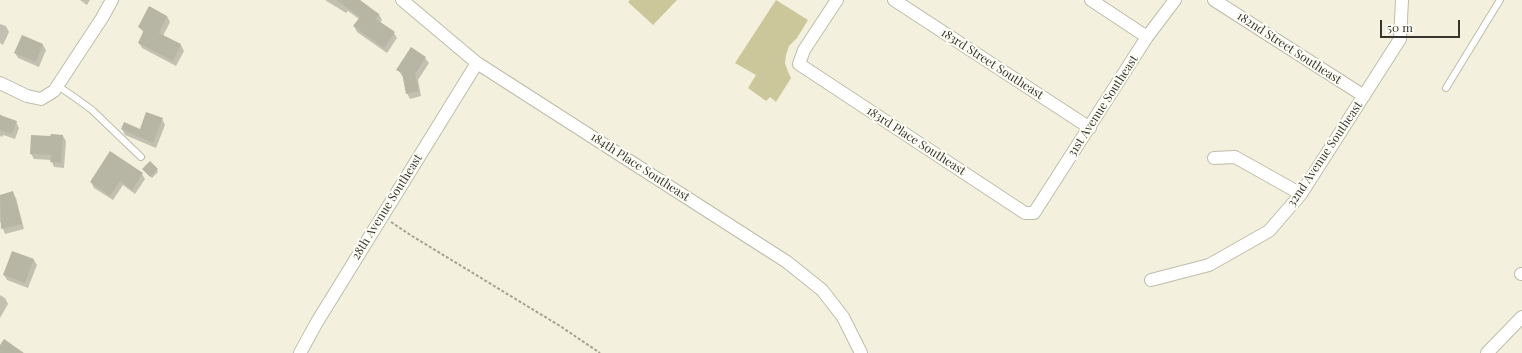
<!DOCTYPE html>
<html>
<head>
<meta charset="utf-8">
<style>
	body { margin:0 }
	#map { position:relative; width:1522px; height:353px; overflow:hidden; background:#f3f1de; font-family:"Playfair Display",serif }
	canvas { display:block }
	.scale { position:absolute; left:1380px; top:20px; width:80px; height:18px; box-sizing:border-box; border:2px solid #36352e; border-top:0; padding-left:5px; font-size:12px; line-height:14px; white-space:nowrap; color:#36352e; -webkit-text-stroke:3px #fefef6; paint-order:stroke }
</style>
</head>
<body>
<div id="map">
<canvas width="1522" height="353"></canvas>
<div class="scale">50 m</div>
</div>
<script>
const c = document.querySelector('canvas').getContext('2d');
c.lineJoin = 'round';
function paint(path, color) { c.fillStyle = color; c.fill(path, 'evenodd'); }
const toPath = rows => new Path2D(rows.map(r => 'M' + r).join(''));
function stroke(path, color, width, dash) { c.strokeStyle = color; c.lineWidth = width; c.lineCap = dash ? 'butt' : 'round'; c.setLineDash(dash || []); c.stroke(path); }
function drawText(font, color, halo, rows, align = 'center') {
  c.font = font + ' "Playfair Display",serif'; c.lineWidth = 4; c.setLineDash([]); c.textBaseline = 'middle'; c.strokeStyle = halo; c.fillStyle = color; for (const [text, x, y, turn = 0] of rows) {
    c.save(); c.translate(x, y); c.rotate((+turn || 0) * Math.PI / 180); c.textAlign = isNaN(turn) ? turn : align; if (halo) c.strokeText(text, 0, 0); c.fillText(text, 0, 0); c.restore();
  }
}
paint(toPath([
	[630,0,677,0,653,25,628,2],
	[776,0,808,20,797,38,789,46,786,55,785,63,788,72,791,78,776,102,770,97,766,101,748,88,756,75,735,63]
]), '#ccc79a');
paint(toPath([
	[80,0,90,0,87,5],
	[325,0,355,0,379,14,382,20,380,23,394,33,397,38,387,53,357,32,354,26,359,19,348,11,346,13],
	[167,16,170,22,163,36,181,45,184,51,176,66,142,48,139,43,144,33,139,27],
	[0,24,6,26,9,32,3,45,0,43],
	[43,45,46,50,39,67,18,58,15,53],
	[425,58,429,63,418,80,421,96,410,99,407,93,403,77,398,70],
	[0,114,4,118,16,122,19,128,15,139,3,135,2,137,0,136],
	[162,119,165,125,156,148,125,135,122,129,140,130],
	[63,136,66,141,64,168,54,167,51,160,34,159,31,154,51,138],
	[157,170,158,172,152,178,145,171],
	[142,174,145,179,135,194,123,185,113,200,94,188,91,182],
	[13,193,16,198,24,229,5,234,0,221,0,196],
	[12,252,34,260,37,265,28,288,7,280,4,275],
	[0,295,5,298,8,304,0,318]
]), '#0003');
paint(toPath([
	[336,0,360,0,379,14,376,19,395,32,384,48,353,26,360,17],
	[149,6,167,16,159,33,181,44,173,61,138,43,144,30,138,27],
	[22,35,43,44,36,62,14,53],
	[411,47,426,57,415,74,419,91,406,94,402,73,396,70],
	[146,112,163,118,153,143,121,129,124,122,140,129],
	[0,115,17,121,12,134,0,130],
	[51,134,63,135,61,163,50,162,51,155,30,154,31,135,50,136],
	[110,151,143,173,132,190,120,181,110,196,90,182],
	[150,161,158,169,150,177,142,169],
	[13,191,22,224,1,229,0,195],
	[12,251,34,259,25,283,3,275],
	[4,339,24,353,0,353,0,345]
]), '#b7b5a3');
const lane = toPath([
	[58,86,77,99,92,110,141,157],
	[1446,88,1500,0]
]);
const street = toPath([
	[402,0,477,63,787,262,822,290,843,317,861,353],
	[837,0,804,50,799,64,1025,213,1034,213,1147,37,1175,0],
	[894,0,1090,128],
	[1091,0,1147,37],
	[1214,0,1364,96],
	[0,83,27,96,41,99,54,91,102,18,112,0],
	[1214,158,1235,157,1301,194],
	[1521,274,1522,274],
	[1151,280,1209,265,1269,231,1301,194,1400,39,1402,0],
	[300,353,317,322,477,63],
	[1487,353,1522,317]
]);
stroke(lane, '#bebcaa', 8);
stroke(street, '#bebcaa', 14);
stroke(toPath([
	[391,222,412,236,560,326,600,353]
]), '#a3a193', 2, [3, 2]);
stroke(lane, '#fff', 6);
stroke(street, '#fff', 12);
drawText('12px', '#36352e', '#fefef6', [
	["182nd Street Southeast",1289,48,33],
	["183rd Street Southeast",992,64,33],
	["31st Avenue Southeast",1103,106,-57],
	["183rd Place Southeast",916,141,33],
	["32nd Avenue Southeast",1325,154,-56],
	["184th Place Southeast",640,167,33],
	["28th Avenue Southeast",387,207,-58]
]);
</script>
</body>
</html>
